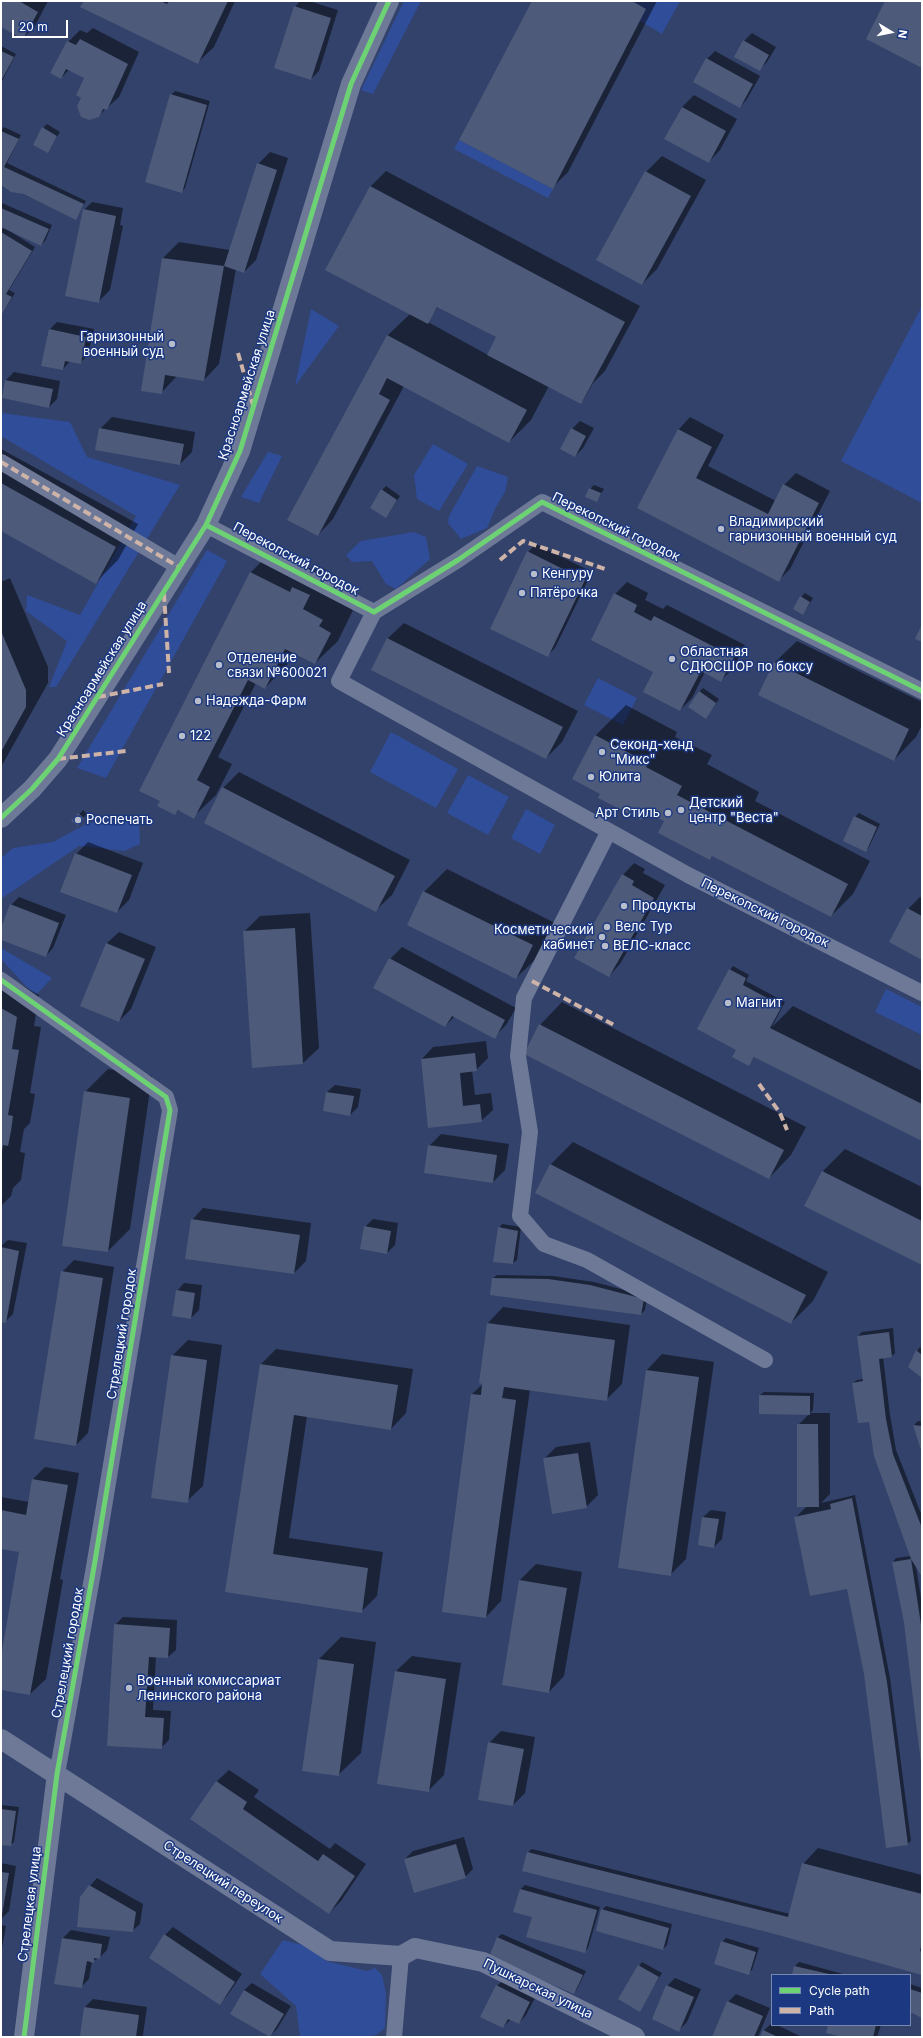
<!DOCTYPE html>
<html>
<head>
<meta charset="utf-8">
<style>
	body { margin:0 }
	#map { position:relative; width:923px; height:2038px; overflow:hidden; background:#33426a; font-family:Inter,sans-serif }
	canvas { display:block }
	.frame { position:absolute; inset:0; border:2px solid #fff; pointer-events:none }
	.legend { position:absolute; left:771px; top:1974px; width:140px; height:52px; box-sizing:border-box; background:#1c3881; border:1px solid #7788b3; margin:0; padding:5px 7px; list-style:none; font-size:12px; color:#fff }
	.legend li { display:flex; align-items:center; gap:8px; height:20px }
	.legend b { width:20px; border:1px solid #7788b3 }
	.north { position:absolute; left:871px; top:12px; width:40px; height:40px; -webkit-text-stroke:3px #1c3881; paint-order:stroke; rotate:100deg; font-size:11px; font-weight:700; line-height:16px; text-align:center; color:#fff }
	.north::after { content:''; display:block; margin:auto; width:14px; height:18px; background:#fff; clip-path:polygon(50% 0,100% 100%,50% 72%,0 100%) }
	.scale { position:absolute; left:12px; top:20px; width:56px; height:18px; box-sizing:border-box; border:2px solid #fff; border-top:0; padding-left:5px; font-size:12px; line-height:14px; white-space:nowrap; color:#fff; -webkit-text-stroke:3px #1c3881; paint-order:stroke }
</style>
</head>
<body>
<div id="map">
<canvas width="923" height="2038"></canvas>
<div class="frame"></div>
<ul class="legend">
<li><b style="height:5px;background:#6cd273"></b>Cycle path</li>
<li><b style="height:5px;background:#ceb3a9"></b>Path</li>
</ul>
<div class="north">N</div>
<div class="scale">20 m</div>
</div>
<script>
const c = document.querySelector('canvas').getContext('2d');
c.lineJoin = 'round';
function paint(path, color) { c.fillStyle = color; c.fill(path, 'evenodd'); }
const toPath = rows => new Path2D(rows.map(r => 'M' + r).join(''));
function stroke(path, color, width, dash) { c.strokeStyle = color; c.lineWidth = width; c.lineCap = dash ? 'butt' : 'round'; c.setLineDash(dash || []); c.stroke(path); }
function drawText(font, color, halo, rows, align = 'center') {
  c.font = font + ' Inter,sans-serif'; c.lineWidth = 3; c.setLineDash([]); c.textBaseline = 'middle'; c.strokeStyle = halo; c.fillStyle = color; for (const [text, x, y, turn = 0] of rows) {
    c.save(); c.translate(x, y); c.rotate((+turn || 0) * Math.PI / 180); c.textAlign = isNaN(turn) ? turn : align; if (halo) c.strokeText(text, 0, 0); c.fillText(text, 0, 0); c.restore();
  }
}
paint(toPath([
	[404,1,421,1,373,94,361,90],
	[632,1,680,1,662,34,640,21,646,9],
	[459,140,553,189,548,198,454,149],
	[922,306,922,503,841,461],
	[311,309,339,326,295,386],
	[1,413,70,422,87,457,180,485,56,687,49,687,67,641,26,611,27,595,80,615,136,516,1,436],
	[433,444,468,464,439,511,417,499,414,475],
	[268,452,282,456,259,503,241,497],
	[477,466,508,477,505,492,496,507,487,528,461,539,448,523,449,516],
	[414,532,426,537,430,559,396,589,386,584,372,561,352,562,346,555,361,541],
	[207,550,227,561,106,778,77,768],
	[598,678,637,698,623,725,584,705],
	[391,732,458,769,436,808,370,772],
	[468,775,509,797,488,835,447,813],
	[526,809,555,825,540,854,511,838],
	[139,818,140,844,124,851,79,846,1,899,1,858,13,848,53,842,88,823],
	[1,948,52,978,35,996,1,959],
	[886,989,922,1007,922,1035,875,1012],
	[283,1940,311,1947,326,1961,367,1971,375,1968,382,1975,386,1993,385,2028,376,2035,360,2037,300,2037,296,2006,260,1974]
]), '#304d99');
paint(toPath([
	[1,1,48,1,35,26,23,38,1,26],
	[85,1,235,1,214,47,198,62],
	[300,1,309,1,338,10,319,71,311,79,295,7],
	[533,1,657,1,568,172,552,188],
	[93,28,139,52,119,97,98,116,82,97,86,77,69,70,61,78,68,42,80,30,87,33],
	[752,33,776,47,767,62,759,70,744,41],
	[1,46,16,54,1,83],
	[715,51,760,76,747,99,740,107,707,59],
	[175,91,210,101,185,188,181,192,171,95],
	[694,95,737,119,720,150,709,162,665,138,682,107],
	[47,124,60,132,47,152,43,128],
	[4,127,21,135,7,163,86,201,76,219,1,184,1,130],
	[270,152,288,158,256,260,244,272,236,269,219,364,204,380,177,376,161,393,142,390,163,258,179,242,230,250,258,164],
	[662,156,706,180,657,269,642,284,646,172],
	[386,171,640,306,605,371,593,383,584,399,580,403,549,386,531,420,509,442,404,386,333,519,318,535,288,520,388,335,410,314,370,187],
	[438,306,497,337,488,355,428,322],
	[1,201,2,203,52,225,45,241,41,245,8,229,8,230,35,247,9,290,15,293,1,316,1,230,4,227,1,226],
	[92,202,123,208,120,225,123,226,110,290,98,302,84,210],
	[57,322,94,329,88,355,80,363,70,361,63,369,49,330],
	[14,372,60,381,57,399,49,407,3,398,6,380],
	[112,417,195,432,192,452,180,464,100,429],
	[690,417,724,435,708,466,776,501,784,485,796,473,830,491,790,569,778,581,638,508,679,429],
	[580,421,594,428,583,448,575,456,572,429],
	[1,449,138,524,118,560,96,582,1,530],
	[594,485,604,489,596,501,590,489],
	[386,486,400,496,386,517,382,490],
	[536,544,592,572,555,648,547,656,528,552],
	[273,550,311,569,316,565,332,573,324,587,353,610,338,641,315,663,294,652,287,665,265,688,256,683,218,757,232,764,216,795,193,817,179,810,175,814,161,801,140,790,251,572],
	[10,578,48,667,48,683,1,767,1,582],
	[627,582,648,593,645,600,663,609,667,605,745,645,733,669,721,680,705,672,692,698,680,710,655,672,615,594],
	[805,593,813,598,803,614,801,597],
	[404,623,578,711,562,742,546,758,372,670,388,638],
	[797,641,922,702,922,725,916,737,894,760,774,663],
	[703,688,719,699,706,717,699,692],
	[626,705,677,732,675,737,712,755,707,764,759,792,755,801,870,861,853,894,831,916,713,855,710,859,665,820,649,812,641,819,602,793,595,736],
	[239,772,410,860,392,895,376,910,205,823,223,788],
	[83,810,87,814,81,821,73,821],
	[859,813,880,824,869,847,866,850,855,817],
	[88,842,143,863,129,900,117,912,76,854],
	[634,863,645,869,643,873,665,885,620,964,609,976,623,875],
	[447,869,555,923,539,956,516,978,424,892],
	[19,897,66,915,53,948,46,956,1,939,1,931,11,905],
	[920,897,922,898,922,958,908,909],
	[310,913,319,1048,303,1063,253,1067,244,932,260,916],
	[119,932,156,947,131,1009,119,1021,107,943],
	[402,947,516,1008,506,1025,494,1037,455,1016,445,1026,390,959],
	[733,966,749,975,746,981,785,1002,772,1027,793,1006,922,1071,922,1140,755,1056,749,1065,737,1050,730,970],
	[1,973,39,995,34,1026,41,1027,30,1093,35,1094,30,1123,24,1129,20,1152,25,1153,21,1180,13,1188,11,1196,1,1206],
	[562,1002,806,1127,791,1155,769,1178,540,1025],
	[486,1041,488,1058,476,1070,472,1070,475,1095,491,1093,493,1110,481,1121,429,1127,422,1059,433,1047],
	[108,1069,152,1076,130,1229,108,1251,85,1092],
	[335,1085,361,1089,358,1107,350,1115,327,1092],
	[441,1134,509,1144,505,1170,493,1182,429,1146],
	[573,1142,828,1272,813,1301,791,1323,536,1193,551,1164],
	[845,1149,922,1187,922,1263,823,1171],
	[203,1208,311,1223,306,1261,294,1273,192,1220],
	[373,1219,398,1223,395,1245,387,1253,365,1227],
	[502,1224,521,1227,517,1260,513,1263,499,1228],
	[8,1240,27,1243,13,1314,5,1322,1,1321,1,1246],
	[74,1260,114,1267,88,1433,76,1445,62,1272],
	[497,1275,553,1276,594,1282,647,1296,645,1310,641,1314,493,1278],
	[184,1283,202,1285,199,1310,191,1318,177,1291],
	[503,1307,630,1325,622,1384,606,1400,530,1389,501,1601,486,1617,472,1394,484,1383,480,1382,488,1323],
	[893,1328,895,1353,892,1356,883,1357,890,1415,896,1450,922,1516,922,1575,916,1566,922,1605,922,1773,905,1623,893,1562,896,1558,911,1556,870,1420,853,1383,857,1380,864,1379,858,1336,862,1332],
	[188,1340,222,1345,203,1486,187,1501,172,1356],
	[920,1347,922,1349,922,1377,917,1351],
	[276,1349,413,1369,406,1413,391,1429,307,1416,289,1538,383,1552,377,1596,361,1612,226,1591,261,1364],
	[662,1354,714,1362,686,1559,670,1575,619,1568,647,1370],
	[764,1392,814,1393,813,1410,810,1413,830,1413,830,1494,821,1503,855,1495,890,1678,911,1841,907,1844,865,1674,848,1588,795,1518,807,1506,798,1425,809,1414,760,1395],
	[918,1421,922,1422,922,1451,914,1425],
	[590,1442,598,1495,586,1507,544,1459,556,1447],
	[45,1467,79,1473,60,1579,63,1580,46,1679,30,1694,1,1689,1,1663,21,1551,1,1548,1,1497,29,1502,33,1479],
	[711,1510,726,1512,722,1539,714,1547,703,1517],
	[536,1564,582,1572,564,1676,549,1692,503,1684,520,1580],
	[123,1617,177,1620,176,1650,168,1657,156,1657,153,1710,171,1711,169,1740,161,1748,108,1745,115,1625],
	[341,1637,376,1642,361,1753,338,1775,319,1659],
	[412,1656,461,1663,444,1775,428,1791,396,1671],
	[501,1731,535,1737,525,1793,513,1805,489,1743],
	[229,1770,259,1790,254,1797,330,1849,335,1843,366,1864,341,1901,329,1913,217,1781],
	[1,1805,19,1807,14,1842,10,1845,1,1844],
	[464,1837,473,1869,465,1877,405,1859,413,1851],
	[818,1848,922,1875,922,1974,528,1852,532,1849,790,1914,803,1864],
	[1,1863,16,1866,9,1911,1,1919],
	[97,1878,143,1904,140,1924,132,1931,90,1886],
	[525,1885,600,1907,588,1948,584,1952,533,1917,515,1911,521,1889],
	[606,1906,672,1924,667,1945,663,1949,602,1910],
	[1,1925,6,1926,1,1953],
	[173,1927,242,1974,227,1996,219,2004,165,1935],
	[71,1930,110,1937,107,1950,99,1958,92,1961,89,1979,81,1987,55,1983,63,1938],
	[502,1934,586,1971,577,1989,574,1993,490,1956,498,1937],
	[726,1938,759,1948,752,1970,748,1973,722,1942],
	[642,1962,662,1973,639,2010,639,1966],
	[799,1962,843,1974,856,1975,793,1975,795,1966],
	[505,1978,537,1994,526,2015,519,2023,511,2019,503,2027,497,1986],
	[675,1978,701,1989,687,2022,679,2030,667,1986],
	[252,1983,291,2006,277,2029,270,2036,244,1990],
	[910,1984,922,1988,922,2017,910,2011],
	[736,1994,770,2008,758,2037,713,2037,728,2002],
	[93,1999,147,2007,143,2035,141,2037,95,2037,81,2035,85,2007],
	[772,2023,772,2025,777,2025,802,2037,761,2037,764,2030],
	[829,2025,881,2025,877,2037,846,2037]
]), '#0007');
paint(toPath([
	[1,1,19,1,38,12,23,39,1,27],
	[84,1,160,1,167,4,169,1,228,1,198,64,80,7],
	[532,1,632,1,646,9,553,189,459,140],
	[885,1,922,1,922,68,866,39],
	[294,6,331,18,311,80,274,68],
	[80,39,128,64,107,110,103,109,99,117,89,120,81,117,77,106,81,98,76,95,84,78,66,69,61,79,50,73,67,41,76,45],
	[743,40,769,55,760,71,734,57],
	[1,51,14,57,1,81],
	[706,58,753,84,740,108,693,82],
	[170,94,207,105,182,193,145,182],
	[682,107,726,131,709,163,664,139],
	[42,127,57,136,48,153,33,145],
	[1,131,19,139,4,167,84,204,76,220,23,194,11,192,1,185],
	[257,163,277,170,244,273,224,266],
	[645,171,691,196,642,285,596,260],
	[370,186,625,322,581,404,487,355,496,337,437,307,428,324,325,270],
	[1,208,49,229,41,246,1,227],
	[83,209,116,216,99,303,65,296],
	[1,232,32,251,6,294,12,297,1,316],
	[162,258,224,266,204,381,165,375,162,394,141,391],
	[49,329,86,337,81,364,65,361,63,370,41,366],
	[387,335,527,410,509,443,387,378,379,394,390,400,318,536,287,520],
	[5,380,53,389,49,408,2,398],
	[99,428,184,444,180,465,95,450],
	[571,428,586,436,575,457,560,449],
	[678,429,712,447,696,478,768,514,783,484,819,503,779,582,637,508],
	[1,483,116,547,96,584,1,531],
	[589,488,601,493,597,502,585,497],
	[381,489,397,500,386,518,370,508],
	[527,551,585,580,548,657,490,629],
	[250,572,290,592,292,587,310,595,303,609,323,620,319,626,331,633,315,664,285,649,265,689,248,680,197,780,210,787,194,819,178,810,175,815,157,806,160,801,139,791],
	[614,593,637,605,634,612,651,621,654,616,734,657,721,682,701,671,680,711,643,692,653,672,591,640],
	[800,596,810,602,803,615,793,609],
	[922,624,922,642,915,639],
	[1,631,26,690,26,707,1,752],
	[387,638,563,727,546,759,371,670],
	[774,662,909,729,894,761,758,695],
	[699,691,716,703,706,719,688,707],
	[595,735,648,763,646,767,682,786,677,795,848,884,831,917,712,856,710,860,658,833,664,821,646,812,641,820,598,798,600,794,572,779],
	[222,787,395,876,376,912,204,823],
	[78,813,84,818,78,826,71,821],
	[854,816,877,827,866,852,843,841],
	[75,853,132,875,117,913,60,892],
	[622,874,634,881,632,885,654,898,609,977,574,958],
	[423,891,533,945,516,979,407,925],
	[10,904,59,923,46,957,1,940,1,928],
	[907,908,922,916,922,960,889,942],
	[295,928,303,1064,252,1068,243,931],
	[106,943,145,959,119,1022,80,1006],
	[389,958,505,1020,495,1039,452,1016,445,1027,373,988],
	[729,969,746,978,743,985,782,1006,770,1028,922,1104,922,1141,754,1057,749,1066,732,1057,736,1050,697,1029],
	[1,1008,17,1017,12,1049,19,1050,8,1115,13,1116,11,1131,8,1146,3,1145,2,1152],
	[539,1024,784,1150,769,1179,524,1054],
	[475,1053,477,1071,460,1073,463,1106,480,1104,482,1122,428,1128,421,1059],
	[84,1091,130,1098,108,1252,62,1246],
	[326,1092,354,1096,350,1116,323,1111],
	[428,1145,497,1155,493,1183,424,1173],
	[550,1164,806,1295,791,1324,535,1193],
	[822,1171,922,1221,922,1265,804,1206],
	[191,1219,300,1235,294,1274,185,1259],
	[364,1226,391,1231,387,1254,360,1249],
	[498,1227,518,1231,513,1264,493,1262],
	[1,1247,19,1251,6,1323,1,1322],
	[61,1271,103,1278,76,1446,34,1439],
	[492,1278,548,1279,590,1285,644,1299,641,1315,490,1295],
	[176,1290,195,1293,191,1319,172,1316],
	[487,1323,615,1340,607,1401,504,1387,502,1398,516,1400,486,1618,442,1612,471,1394,481,1395,482,1384,479,1383],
	[889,1332,892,1357,879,1359,886,1419,893,1454,922,1528,922,1577,911,1559,922,1631,922,1773,904,1623,892,1562,911,1559,874,1456,869,1422,858,1423,852,1383,863,1381,857,1336],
	[916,1350,922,1355,922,1378,908,1367],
	[171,1355,207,1360,188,1503,151,1498],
	[260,1364,398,1385,391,1430,294,1415,273,1554,368,1568,362,1613,225,1592],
	[646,1370,699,1377,671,1576,618,1568],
	[759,1395,810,1396,810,1415,759,1414],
	[797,1424,818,1424,819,1507,797,1507],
	[913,1425,922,1426,922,1453],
	[578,1453,587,1508,552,1514,543,1458],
	[32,1479,68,1485,30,1695,1,1690,1,1657,19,1552,1,1549,1,1510,26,1515],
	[852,1498,887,1682,908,1845,886,1848,864,1674,847,1589,810,1596,794,1517,831,1509,830,1504],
	[702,1517,719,1519,714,1548,698,1545],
	[519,1580,567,1588,549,1693,502,1685],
	[114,1624,170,1628,168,1658,149,1657,145,1717,164,1718,162,1749,107,1746],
	[318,1659,354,1664,339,1776,302,1771],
	[395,1671,446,1679,429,1792,377,1784],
	[488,1742,524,1749,513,1806,478,1800],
	[216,1781,247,1802,243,1809,318,1861,323,1854,355,1876,329,1914,190,1819],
	[1,1809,16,1811,11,1846,1,1845],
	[456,1844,466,1878,414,1893,404,1859],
	[527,1852,788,1917,802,1863,922,1894,922,1942,920,1951,922,1952,922,1975,771,1933,522,1871],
	[1,1872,9,1873,2,1915,1,1915],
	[89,1885,136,1912,133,1932,77,1927,80,1897],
	[520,1889,597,1910,585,1953,526,1937,532,1917,513,1912],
	[601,1909,669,1928,663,1950,596,1931],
	[164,1934,235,1982,220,2005,149,1958],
	[497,1937,583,1975,574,1994,489,1957],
	[62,1938,102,1944,100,1959,94,1958,94,1963,87,1961,82,1988,54,1984],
	[721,1941,756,1952,749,1975,714,1964],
	[638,1965,659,1977,640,2012,618,1999],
	[794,1966,829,1974,829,1975,792,1975],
	[496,1985,530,2002,519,2024,508,2019,503,2028,480,2017],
	[666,1985,694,1997,679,2032,652,2019],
	[910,1989,922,1993,922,2018,910,2012],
	[244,1990,284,2014,270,2037,230,2014],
	[727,2001,763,2016,754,2037,712,2037],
	[84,2007,139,2015,136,2037,80,2036],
	[828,2025,876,2025,873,2037,842,2037,826,2033],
	[763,2030,778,2037,760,2037]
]), '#4d5a7a');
stroke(toPath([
	[1,462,179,567],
	[206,525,374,612,458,560,542,502,922,691],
	[374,612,339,681,688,875,922,993],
	[609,831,524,998,518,1056,530,1132,520,1216,544,1244,587,1260,765,1360],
	[1,980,166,1097,170,1110,94,1567,57,1774],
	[394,2037,401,1956]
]), '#6e7998', 16);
stroke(toPath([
	[1,818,32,789,58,759,206,525,240,451,351,84,389,1],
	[1,1739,330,1951,401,1956,415,1948,483,1962,635,2037],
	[24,2037,57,1774]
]), '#6e7998', 20);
stroke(toPath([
	[238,353,253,405],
	[1,462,179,567],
	[500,560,523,541,608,570],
	[164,594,169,673],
	[98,697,163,684],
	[58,759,126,751],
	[532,981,616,1026],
	[759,1084,780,1113,787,1130]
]), '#ceb3a9', 4, [8, 4]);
stroke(toPath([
	[206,525,374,612,458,560,542,502,922,691],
	[1,818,32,789,58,759,206,525,240,451,351,84,389,1],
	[1,980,166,1097,170,1110,94,1567,57,1774,24,2037]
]), '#6cd273', 5);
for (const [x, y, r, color] of [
	[172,344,4,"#b8bdcb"],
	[721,529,4,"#b8bdcb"],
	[534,574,4,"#b8bdcb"],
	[522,593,4,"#b8bdcb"],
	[672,659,4,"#b8bdcb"],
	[219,665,4,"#b8bdcb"],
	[198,701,4,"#b8bdcb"],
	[182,736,4,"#b8bdcb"],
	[602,752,4,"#b8bdcb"],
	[591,777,4,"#b8bdcb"],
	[681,810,4,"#b8bdcb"],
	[668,813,4,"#b8bdcb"],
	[78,820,4,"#b8bdcb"],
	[624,906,4,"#b8bdcb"],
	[607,927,4,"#b8bdcb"],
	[602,937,4,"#b8bdcb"],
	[605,946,4,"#b8bdcb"],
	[728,1003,4,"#b8bdcb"],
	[129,1688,4,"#b8bdcb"]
]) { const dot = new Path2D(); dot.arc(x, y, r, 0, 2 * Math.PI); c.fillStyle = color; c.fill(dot); stroke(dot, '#1c3881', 1.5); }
drawText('13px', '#fff', '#1c3881', [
	["Гарнизонный",164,337,"right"],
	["военный суд",164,352,"right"],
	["Владимирский",729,522],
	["гарнизонный военный суд",729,537],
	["Кенгуру",542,574],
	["Пятёрочка",530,593],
	["Областная",680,652],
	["СДЮСШОР по боксу",680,667],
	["Отделение",227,658],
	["связи №600021",227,673],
	["Надежда-Фарм",206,701],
	["122",190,736],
	["Секонд-хенд",610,745],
	["\"Микс\"",610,760],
	["Юлита",599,777],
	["Детский",689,803],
	["центр \"Веста\"",689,818],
	["Арт Стиль",660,813,"right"],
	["Роспечать",86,820],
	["Продукты",632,906],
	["Велс Тур",615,927],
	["Косметический",594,930,"right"],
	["кабинет",594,945,"right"],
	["ВЕЛС-класс",613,946],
	["Магнит",736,1003],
	["Военный комиссариат",137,1681],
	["Ленинского района",137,1696]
], 'left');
drawText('13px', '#fff', '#1c3881', [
	["Красноармейская улица",247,385,-72],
	["Перекопский городок",616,527,26],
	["Перекопский городок",296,559,28],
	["Красноармейская улица",102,669,-58],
	["Перекопский городок",765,913,26],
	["Стрелецкий городок",122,1334,-81],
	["Стрелецкий городок",68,1653,-80],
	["Стрелецкий переулок",223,1882,33],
	["Стрелецкая улица",30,1904,-83],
	["Пушкарская улица",538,1989,26]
]);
</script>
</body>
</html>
